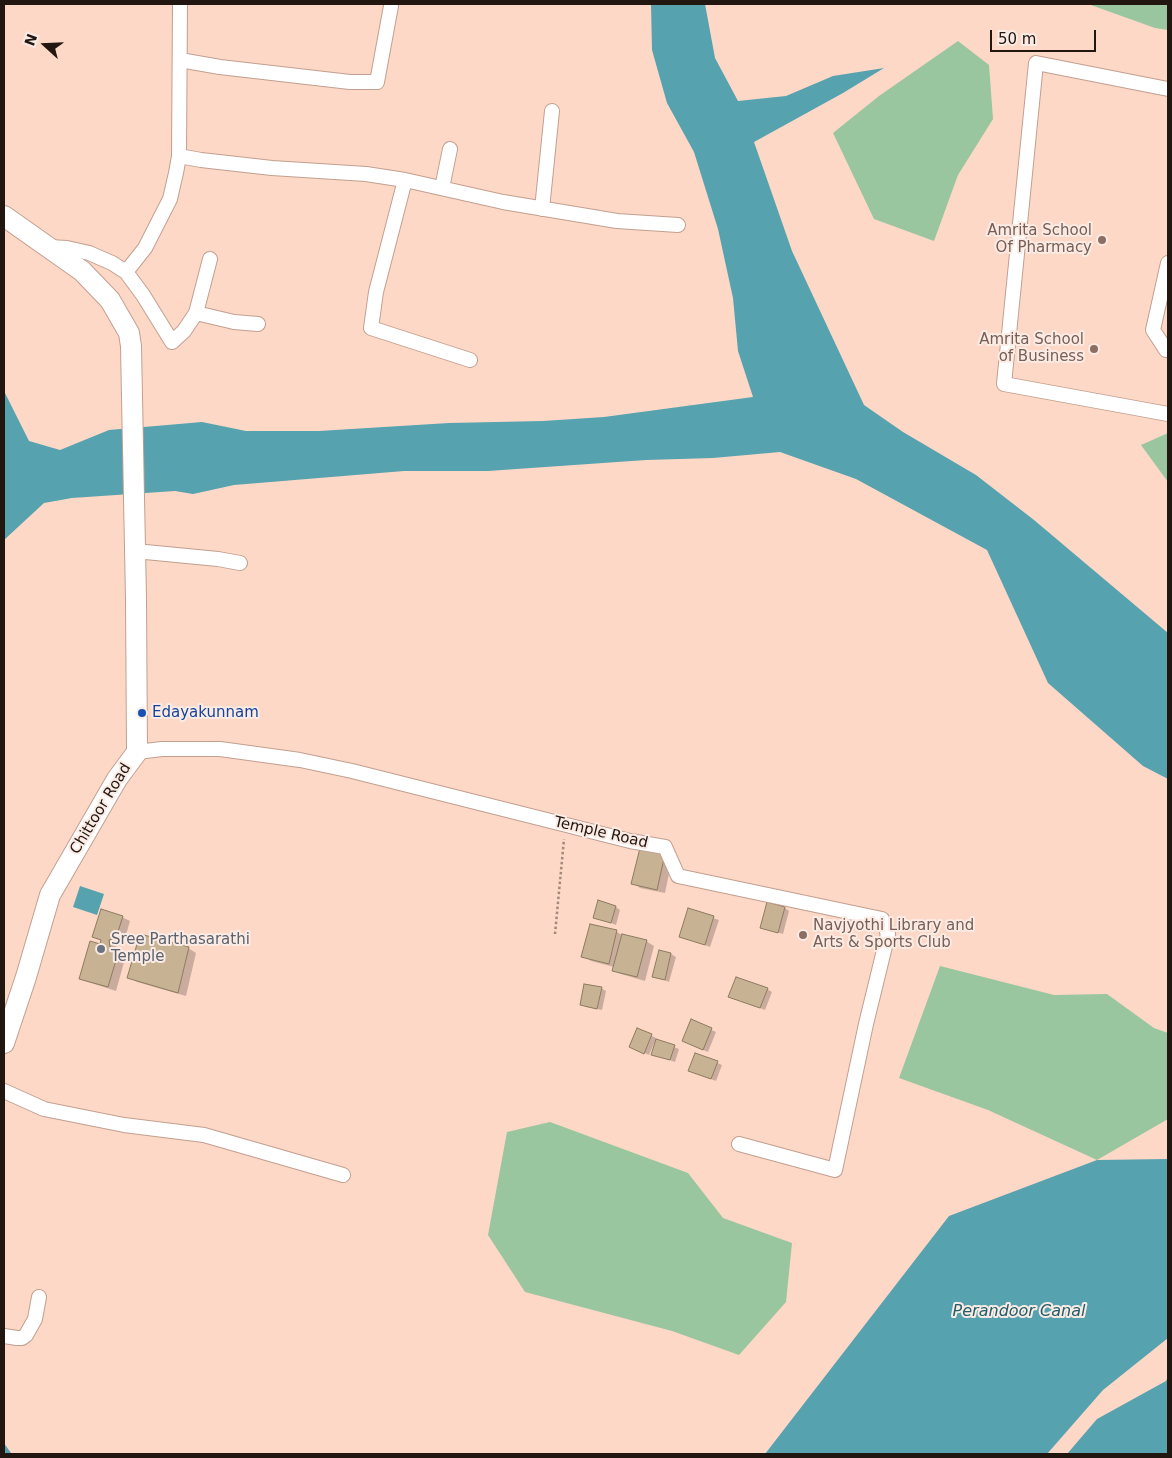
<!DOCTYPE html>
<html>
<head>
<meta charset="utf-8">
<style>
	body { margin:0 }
	#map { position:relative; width:1172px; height:1458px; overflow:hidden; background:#fdd8c7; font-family:"DejaVu Sans",sans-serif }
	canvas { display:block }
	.frame { position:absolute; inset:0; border:5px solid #221610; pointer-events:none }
	.north { position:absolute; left:20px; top:20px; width:50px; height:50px; -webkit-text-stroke:4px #faebe4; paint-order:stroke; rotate:290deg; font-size:14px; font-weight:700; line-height:20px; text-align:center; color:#221610 }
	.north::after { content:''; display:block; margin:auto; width:18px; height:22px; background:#221610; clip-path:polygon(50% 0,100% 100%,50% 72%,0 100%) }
	.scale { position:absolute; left:990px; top:30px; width:106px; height:22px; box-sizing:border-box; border:2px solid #221610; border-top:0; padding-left:6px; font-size:15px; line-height:18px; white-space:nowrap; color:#221610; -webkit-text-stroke:4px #faebe4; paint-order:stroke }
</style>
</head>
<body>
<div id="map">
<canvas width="1172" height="1458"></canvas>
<div class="frame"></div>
<div class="north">N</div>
<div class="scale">50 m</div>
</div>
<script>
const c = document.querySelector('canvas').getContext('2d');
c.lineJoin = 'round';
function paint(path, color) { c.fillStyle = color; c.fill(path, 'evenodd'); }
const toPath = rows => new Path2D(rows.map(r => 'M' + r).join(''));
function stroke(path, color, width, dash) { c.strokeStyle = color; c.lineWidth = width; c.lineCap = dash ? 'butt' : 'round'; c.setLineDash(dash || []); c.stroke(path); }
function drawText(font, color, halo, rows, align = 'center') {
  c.font = font + ' "DejaVu Sans",sans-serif'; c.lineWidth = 4; c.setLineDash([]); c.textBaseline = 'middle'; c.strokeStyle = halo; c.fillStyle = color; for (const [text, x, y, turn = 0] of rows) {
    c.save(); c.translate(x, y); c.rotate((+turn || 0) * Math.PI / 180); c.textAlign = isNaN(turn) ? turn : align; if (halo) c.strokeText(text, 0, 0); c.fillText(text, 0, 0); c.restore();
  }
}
paint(toPath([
	[1088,4,1168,4,1168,30,1155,28],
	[958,41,989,65,993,119,958,175,934,241,874,219,833,133,879,96],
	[1168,433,1168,482,1141,445],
	[940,966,1054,995,1107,994,1154,1028,1168,1033,1168,1119,1097,1160,988,1110,899,1078],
	[550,1122,688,1173,723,1218,792,1243,786,1302,739,1355,672,1331,525,1292,488,1235,507,1132]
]), '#99c59f');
paint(toPath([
	[651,4,705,4,715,58,738,101,786,96,833,76,884,68,843,93,754,142,792,251,864,405,903,432,976,475,1034,520,1168,633,1168,779,1143,766,1048,683,987,550,856,479,780,452,713,458,646,460,488,471,404,471,234,485,193,494,175,491,72,498,44,503,4,540,4,391,29,441,60,450,109,430,202,422,246,431,319,431,449,423,543,421,604,417,753,397,738,351,733,298,718,229,694,152,667,103,652,50],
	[80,886,104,894,97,915,73,907],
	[1168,1159,1168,1338,1103,1390,1047,1454,765,1454,949,1216,1097,1160],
	[1168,1377,1168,1454,1067,1454,1097,1419,1166,1381]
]), '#56a2af');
paint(toPath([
	[665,855,672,859,665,893,640,888,633,883],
	[616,907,620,910,616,925,594,917],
	[785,908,789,911,783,934,761,927],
	[689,910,719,920,710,947,681,936],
	[122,917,130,921,124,942,116,944,117,951,126,955,116,991,88,982,80,978,101,946,102,941,94,936],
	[591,925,617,932,622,935,646,941,654,946,645,981,621,974,613,970,614,967,591,961,583,956],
	[188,948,196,953,186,996,137,982,129,977],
	[671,954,676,957,669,982,654,976],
	[601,988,606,991,602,1010,586,1007,581,1004],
	[767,989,772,992,765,1010,735,999],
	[692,1021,716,1032,708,1052,689,1044],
	[638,1029,656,1038,655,1040,679,1049,675,1062,653,1054,657,1042,655,1041,649,1055,635,1049],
	[696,1054,722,1065,716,1081,695,1073]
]), '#0003');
stroke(toPath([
	[4,1447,9,1454]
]), '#56a2af', 4.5);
const building = toPath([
	[640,848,665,854,657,890,631,884,640,848],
	[598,900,616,906,611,923,593,918,598,900],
	[767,902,785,907,778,933,760,928,767,902],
	[688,908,714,916,705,945,679,937,688,908],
	[101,909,123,916,116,938,109,940,110,947,119,950,108,987,79,979,90,941,100,944,101,940,92,937,101,909],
	[590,924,617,930,609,964,581,957,590,924],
	[140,934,189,947,178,993,127,978,140,934],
	[622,934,647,940,637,977,612,971,622,934],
	[659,950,671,953,665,980,652,977,659,950],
	[736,977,768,988,760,1008,728,997,736,977],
	[584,984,602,987,597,1009,580,1005,584,984],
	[691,1019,712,1028,703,1050,682,1041,691,1019],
	[637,1028,652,1034,644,1054,629,1047,637,1028],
	[656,1039,675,1045,670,1060,651,1055,656,1039],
	[695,1053,718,1061,711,1079,688,1071,695,1053]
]);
paint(building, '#c7b394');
stroke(building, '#8d7a5e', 1);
const street = toPath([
	[180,60,220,67,350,82,377,82,391,6],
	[1168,89,1036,63,1004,384,1168,414],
	[179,156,201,160,272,168,366,174,405,180,503,202,617,221,678,225],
	[405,180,376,292,371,328,470,360],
	[442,188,450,149],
	[542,209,552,111],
	[49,247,67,248,89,253,112,263,126,272,145,248,170,199,176,173,179,156,180,4],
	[1168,263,1153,330,1166,350,1168,350],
	[126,272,143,295,172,342,184,331,196,313,210,259],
	[196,313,234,322,258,324],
	[135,551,218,559,240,563],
	[137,752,162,749,220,749,300,760,352,771,630,841,665,847,678,876,882,919,888,934,866,1024,835,1170,739,1144],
	[4,1091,44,1109,124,1125,204,1135,343,1175],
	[4,1336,17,1338,22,1338,26,1335,35,1319,39,1297]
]);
const secondary = toPath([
	[4,216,82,271,110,300,129,333,131,346,136,599,137,752,117,779,50,895,26,977,4,1043]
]);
stroke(street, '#c29f8f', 16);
stroke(secondary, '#c29f8f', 22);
stroke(toPath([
	[555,934,564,839]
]), '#a2877b', 2.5, [2.5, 2.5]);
stroke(street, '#fff', 14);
stroke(secondary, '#fff', 20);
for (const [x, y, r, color] of [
	[1102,240,5,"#8d6e63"],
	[1094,349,5,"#8d6e63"],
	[142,713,5,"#1a4fb4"],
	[803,935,5,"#8d6e63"],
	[101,949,5,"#6b7280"]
]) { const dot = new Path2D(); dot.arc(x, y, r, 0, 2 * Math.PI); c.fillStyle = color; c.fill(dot); stroke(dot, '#faebe4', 2); }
drawText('15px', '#785e54', '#faebe4', [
	["Amrita School",1092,231],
	["Of Pharmacy",1092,248],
	["Amrita School",1084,340],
	["of Business",1084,357],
	["Navjyothi Library and",813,926,"left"],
	["Arts & Sports Club",813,943,"left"]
], 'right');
drawText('15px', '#164399', '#faebe4', [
	["Edayakunnam",152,713]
], 'left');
drawText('15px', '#221610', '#faebe4', [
	["Chittoor Road",101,809,-59],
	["Temple Road",601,833,13]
]);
drawText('15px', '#5b616d', '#faebe4', [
	["Sree Parthasarathi",111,940],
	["Temple",111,957]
], 'left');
drawText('italic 16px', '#215f6a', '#faebe4', [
	["Perandoor Canal",1019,1312]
]);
</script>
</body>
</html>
